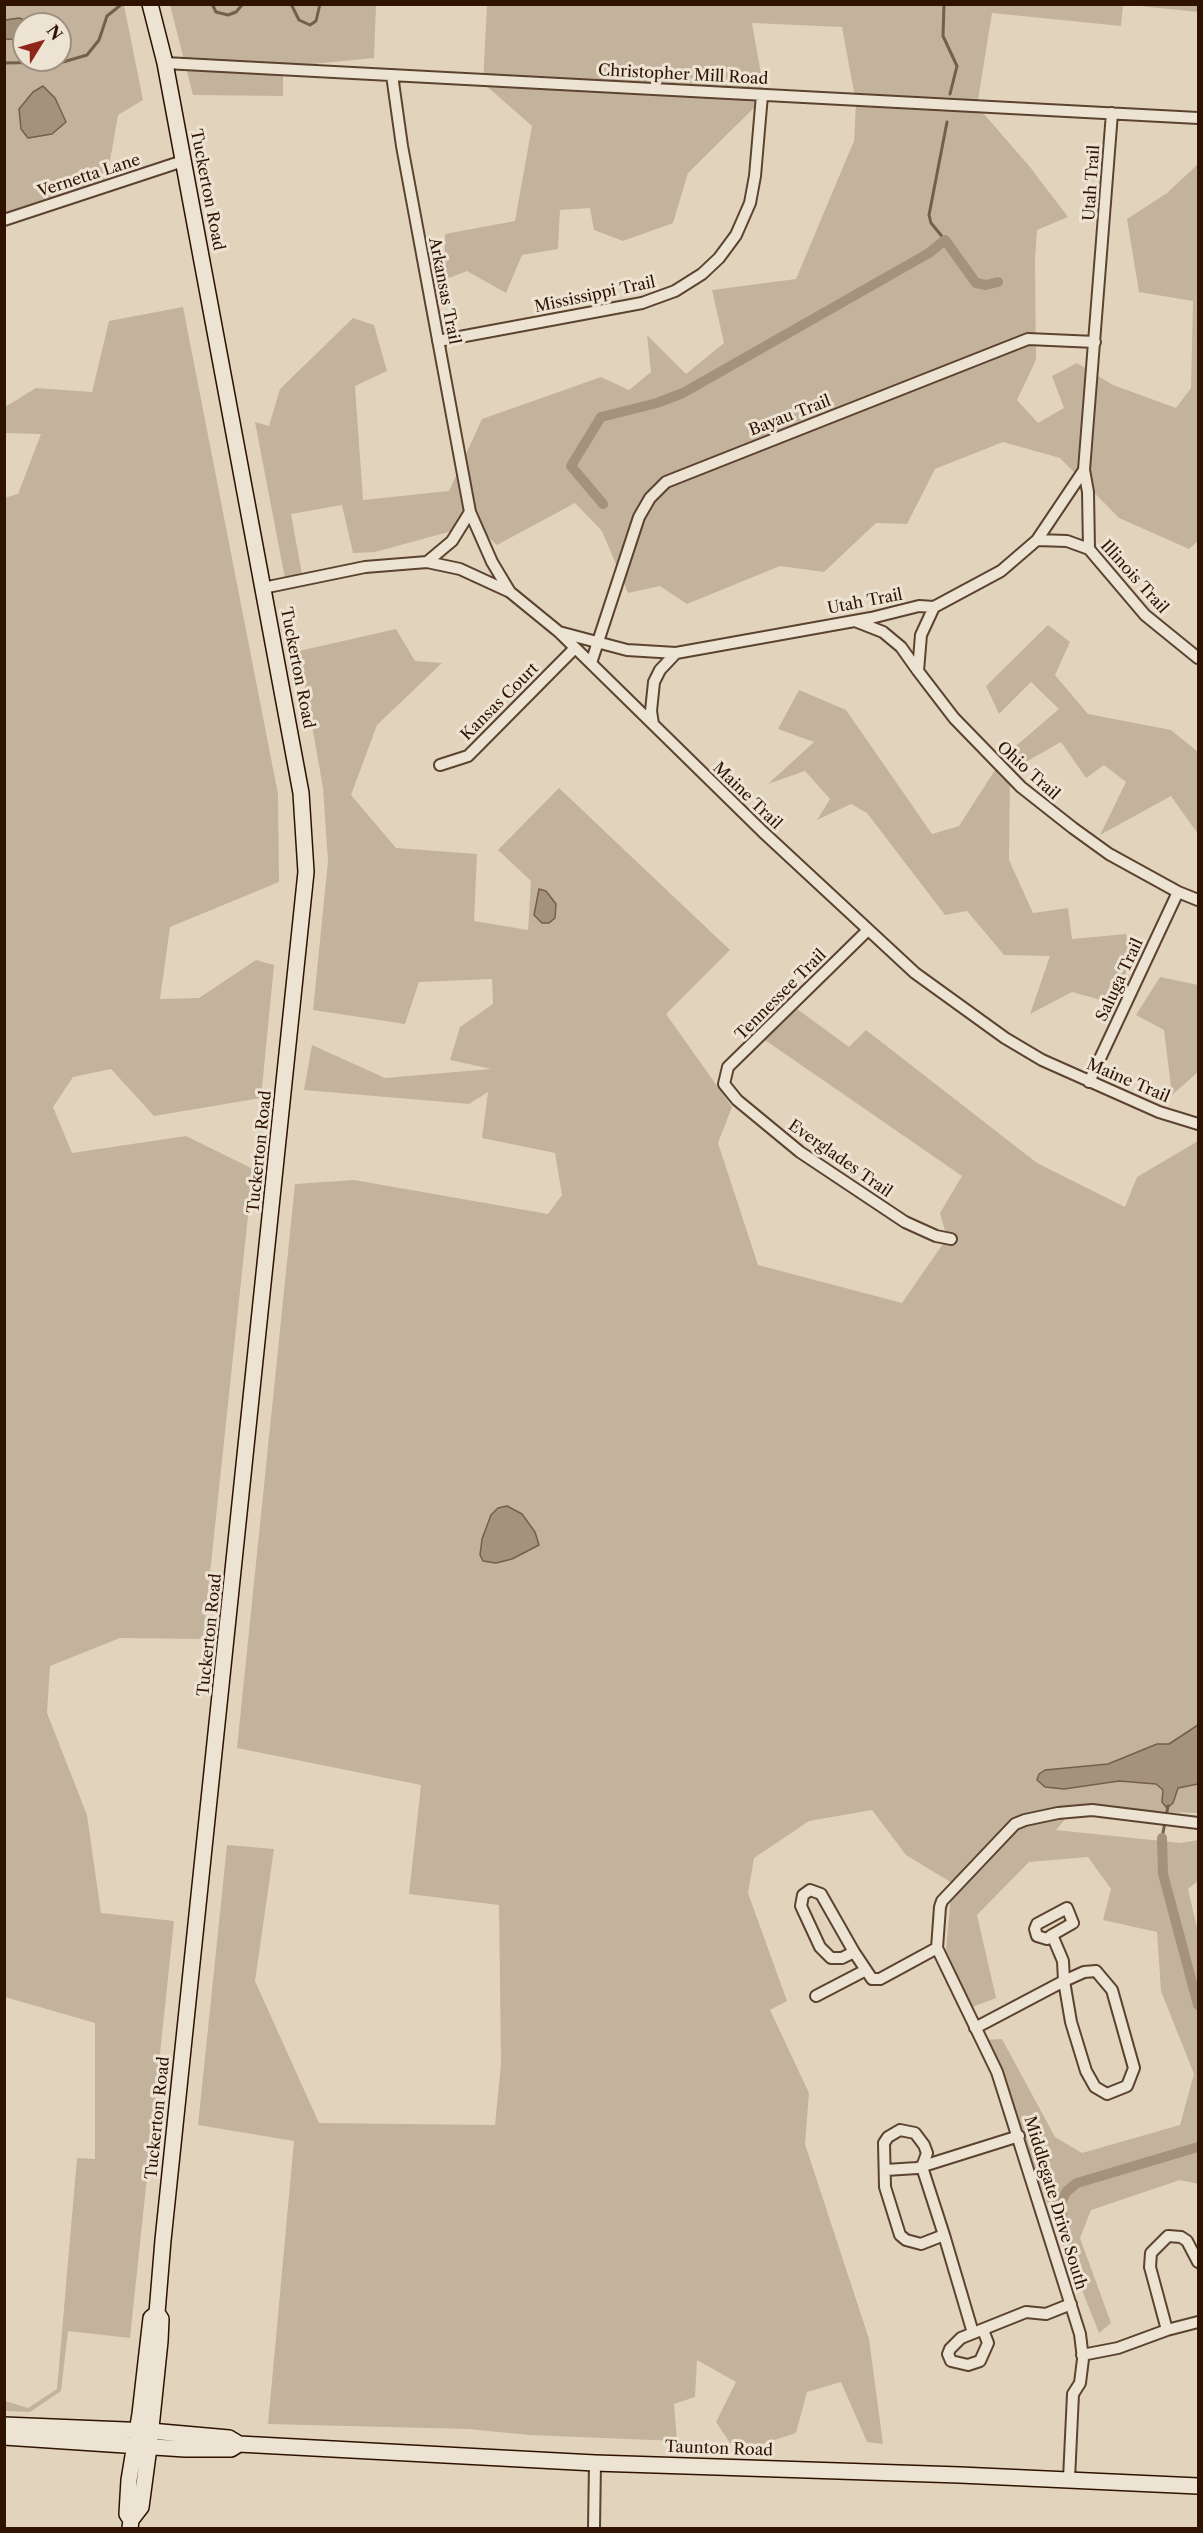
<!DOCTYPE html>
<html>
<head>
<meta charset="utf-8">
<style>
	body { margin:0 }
	#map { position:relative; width:1203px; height:2533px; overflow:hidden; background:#e2d4bc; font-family:"Libre Caslon Text",serif }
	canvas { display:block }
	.frame { position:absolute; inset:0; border:6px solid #2f1300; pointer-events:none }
	.north { position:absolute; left:12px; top:12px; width:60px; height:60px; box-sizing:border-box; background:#ece3d3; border:2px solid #a0907f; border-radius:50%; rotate:53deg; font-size:16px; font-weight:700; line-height:24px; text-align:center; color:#2f1300 }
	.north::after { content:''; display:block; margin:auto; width:21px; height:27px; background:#8f2418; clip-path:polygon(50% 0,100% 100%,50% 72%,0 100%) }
</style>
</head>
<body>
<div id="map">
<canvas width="1203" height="2533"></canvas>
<div class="frame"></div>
<div class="north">N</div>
</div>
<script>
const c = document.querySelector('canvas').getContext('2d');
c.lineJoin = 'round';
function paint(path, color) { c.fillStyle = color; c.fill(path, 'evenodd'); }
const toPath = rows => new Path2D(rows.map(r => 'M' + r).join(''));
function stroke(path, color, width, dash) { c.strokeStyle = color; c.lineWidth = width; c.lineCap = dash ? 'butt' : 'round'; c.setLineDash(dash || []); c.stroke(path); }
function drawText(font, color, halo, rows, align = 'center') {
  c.font = font + ' "Libre Caslon Text",serif'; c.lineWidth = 6; c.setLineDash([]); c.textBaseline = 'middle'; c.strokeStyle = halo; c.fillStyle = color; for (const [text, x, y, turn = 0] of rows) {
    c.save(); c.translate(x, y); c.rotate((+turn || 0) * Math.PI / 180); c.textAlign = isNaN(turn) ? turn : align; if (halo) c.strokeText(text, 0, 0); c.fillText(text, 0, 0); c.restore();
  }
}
paint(toPath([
	[4,5,124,5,143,100,118,115,107,178,20,214,4,215],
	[24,24,60,24,60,60,24,60],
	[170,5,376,5,374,58,283,67,283,96,193,95],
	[487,5,1123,5,1121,26,992,13,977,106,1030,167,1068,217,1037,230,1035,260,1036,360,1017,400,1038,423,1064,408,1052,376,1077,363,1113,385,1176,408,1191,388,1193,301,1139,292,1127,219,1167,193,1198,164,1198,541,1189,549,1119,518,1060,458,1003,442,935,469,907,524,876,523,824,572,780,566,687,604,660,586,628,593,602,531,575,503,497,545,474,525,375,552,353,553,342,505,291,514,304,585,287,589,255,422,269,426,280,389,353,318,374,325,387,371,355,386,363,500,449,491,482,419,601,377,629,390,651,372,647,335,686,374,724,343,712,290,796,279,854,141,856,103,842,27,752,23,765,97,688,173,673,223,623,241,594,230,590,208,560,210,558,249,522,255,506,293,467,271,444,280,445,234,515,221,532,126,483,83],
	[1130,5,1198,5,1198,12],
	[183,307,278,794,279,882,170,927,160,999,199,998,256,960,274,965,261,1098,154,1116,111,1069,73,1077,53,1107,72,1153,186,1136,253,1169,203,1639,120,1638,50,1666,47,1713,87,1815,101,1913,174,1921,130,2338,68,2331,61,2391,30,2412,5,2411,5,2401,28,2408,57,2389,77,2158,95,2159,95,2023,5,1997,4,498,18,494,41,434,5,433,5,407,36,388,92,392,109,321],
	[1048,625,1070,642,1055,675,1088,714,1171,730,1198,752,1198,834,1171,796,1100,835,1126,782,1104,765,1086,778,1061,742,1010,771,1009,860,1033,913,1068,908,1072,939,1126,934,1131,963,1112,1003,1072,992,1030,1014,1050,956,1004,955,967,911,945,915,867,813,851,804,817,820,830,799,805,771,768,784,814,742,778,729,799,690,846,710,932,834,959,826,1004,756,1059,709,1031,682,999,714,986,686],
	[396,629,415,661,442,663,377,725,351,795,396,848,477,854,474,921,528,930,531,881,498,850,559,788,730,950,666,1014,732,1107,718,1143,758,1265,902,1303,947,1238,940,1213,962,1176,762,1038,793,1006,849,1047,866,1030,1037,1163,1125,1207,1137,1177,1198,1141,1198,1813,1073,1810,1056,1830,1181,1843,1198,1840,1198,1881,1188,1889,1198,1932,1198,2184,1180,2180,1091,2210,1080,2238,1111,2323,1099,2333,983,2040,1002,2039,1055,2137,1082,2153,1180,2125,1194,2074,1161,1991,1157,1932,1103,1920,1111,1889,1088,1857,1029,1862,977,1915,996,1998,970,2008,946,1950,952,1883,906,1855,872,1810,809,1821,754,1858,748,1893,787,2001,770,2010,809,2093,805,2144,869,2339,883,2444,867,2442,841,2382,807,2392,796,2433,762,2444,730,2443,716,2422,736,2382,697,2360,695,2397,674,2404,677,2441,529,2435,468,2429,268,2424,294,2141,198,2125,227,1845,274,1849,255,1981,319,2123,495,2125,501,2063,499,1905,409,1894,421,1785,237,1748,295,1184,354,1180,548,1214,562,1195,555,1153,482,1138,488,1092,469,1104,304,1090,312,1045,385,1078,491,1069,450,1060,460,1027,493,1004,492,979,419,982,405,1024,313,1010,328,861,323,788,299,651],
	[1160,977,1198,985,1198,1072,1172,1095,1164,1030,1136,1015]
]), '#c4b39c');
const water = toPath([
	[19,18,37,24,24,24,24,40,5,39,5,20,19,18],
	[43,86,55,98,66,122,52,134,28,138,21,129,19,109,33,92,43,86],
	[539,889,546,891,556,904,555,918,549,923,542,923,534,915,539,889],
	[507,1506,522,1514,535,1532,539,1545,512,1559,496,1563,483,1561,480,1555,482,1539,491,1515,498,1508,507,1506],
	[1198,1725,1198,1784,1178,1788,1173,1803,1167,1808,1162,1802,1163,1790,1156,1784,1119,1781,1064,1789,1045,1787,1037,1780,1039,1774,1045,1770,1108,1764,1157,1744,1169,1744,1198,1725]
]);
paint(water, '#a5927c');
stroke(water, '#765f4a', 1.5);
stroke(toPath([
	[212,4,216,12,228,15,236,12,243,4],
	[291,4,299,20,310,25,316,21,320,4],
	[944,4,943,36,957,66,950,94],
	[4,63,63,62,87,55,99,40,107,16,122,4],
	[945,240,931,223,929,215,947,122],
	[1162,1838,1168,1806]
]), '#765f4a', 3);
stroke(toPath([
	[603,504,571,466,601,417,657,403,683,393,929,253,945,240,976,283,986,285,998,282],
	[1162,1838,1163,1874,1198,2005],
	[1071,2260,1061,2211,1062,2200,1067,2191,1077,2183,1198,2147]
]), '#a5927c', 10);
const street = toPath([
	[165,63,1198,118],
	[392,75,402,146,470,512],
	[4,220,183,161],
	[438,341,642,303,675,291,702,274,719,258,736,235,750,203,755,176,762,95],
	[1084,470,1088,492,1089,549],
	[1037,540,1067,541,1089,549,1145,615,1198,658],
	[427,562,452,541,470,512,492,562,510,592],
	[263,588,365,567,427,562,460,569,510,592,559,632,763,832,915,973,1005,1038,1042,1060,1159,1112,1198,1124],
	[934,607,921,635,918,671,954,718,1021,787,1073,828,1109,854,1178,892,1198,900],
	[855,621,883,632,901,647,918,671],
	[559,632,627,650,676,653,871,618,919,606,934,607,1001,571,1037,540,1084,470,1112,113],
	[591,663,639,517,650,498,666,482,1028,339,1095,342],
	[653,724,651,711,654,682,660,670,676,653],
	[440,765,468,756,476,748,574,649],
	[867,931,728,1067,724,1084,737,1100,800,1152,905,1222,936,1236,951,1239],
	[1089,1082,1178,892],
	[854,1952,821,1894,810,1890,803,1895,801,1906,820,1947,831,1958,842,1958,854,1952,872,1979,880,1979,937,1948],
	[1096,1971,1112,1990,1134,2068,1127,2086,1107,2094,1095,2087,1086,2071,1071,2022,1064,1981,1084,1972,1096,1971],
	[816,1996,864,1971],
	[975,2028,1064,1981,1063,1961,1052,1935,1073,1923,1067,1908,1037,1924,1035,1929,1037,1936,1047,1939,1052,1935],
	[900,2130,915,2133,924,2145,927,2153,922,2167,944,2235,921,2244,906,2240,900,2235,885,2187,884,2143,888,2137,900,2130],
	[886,2170,917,2168,1019,2136],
	[944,2235,973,2333],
	[1198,2262,1187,2241,1181,2237,1168,2236,1151,2253,1150,2267,1167,2330,1198,2322],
	[983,2330,988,2343,980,2361,968,2365,951,2361,948,2354,950,2349,961,2338,1026,2312,1046,2314,1071,2304],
	[1082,2355,1118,2348,1167,2330],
	[1069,2479,1073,2394,1080,2383,1083,2359,1080,2334,997,2072,937,1948,940,1907,942,1901,1015,1824,1025,1820,1058,1813,1092,1810,1198,1823],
	[594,2528,595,2463]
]);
const secondary = toPath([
	[4,2425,150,2431,229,2438,239,2444,595,2463,960,2475,1198,2486],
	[4,2437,185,2449,231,2449,239,2444],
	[131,2520,141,2507,149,2447,160,2341,161,2319,157,2313,163,2240,306,872,301,793,165,63,150,4],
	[130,2528,131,2520,127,2514,129,2480,140,2414,151,2318,157,2313]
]);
stroke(street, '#5c432f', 14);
stroke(secondary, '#2f1300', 18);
stroke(street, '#ece3d3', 10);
stroke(secondary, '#ece3d3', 15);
drawText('16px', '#2f1300', '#ece3d3', [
	["Christopher Mill Road",683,75,3],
	["Vernetta Lane",89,176,-18],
	["Utah Trail",1092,183,-86],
	["Tuckerton Road",207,190,79],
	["Arkansas Trail",444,291,79],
	["Mississippi Trail",595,295,-12],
	["Bayau Trail",790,416,-21],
	["Illinois Trail",1134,577,48],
	["Utah Trail",865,602,-11],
	["Tuckerton Road",297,668,79],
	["Kansas Court",500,702,-45],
	["Ohio Trail",1028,771,42],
	["Maine Trail",747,796,44],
	["Saluga Trail",1120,980,-65],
	["Tennessee Trail",781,995,-45],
	["Maine Trail",1128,1081,23],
	["Tuckerton Road",260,1152,-84],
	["Everglades Trail",840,1159,35],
	["Tuckerton Road",210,1635,-84],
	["Tuckerton Road",158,2118,-84],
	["Middlegate Drive South",1055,2203,73],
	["Taunton Road",719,2449,2]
]);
</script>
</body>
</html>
